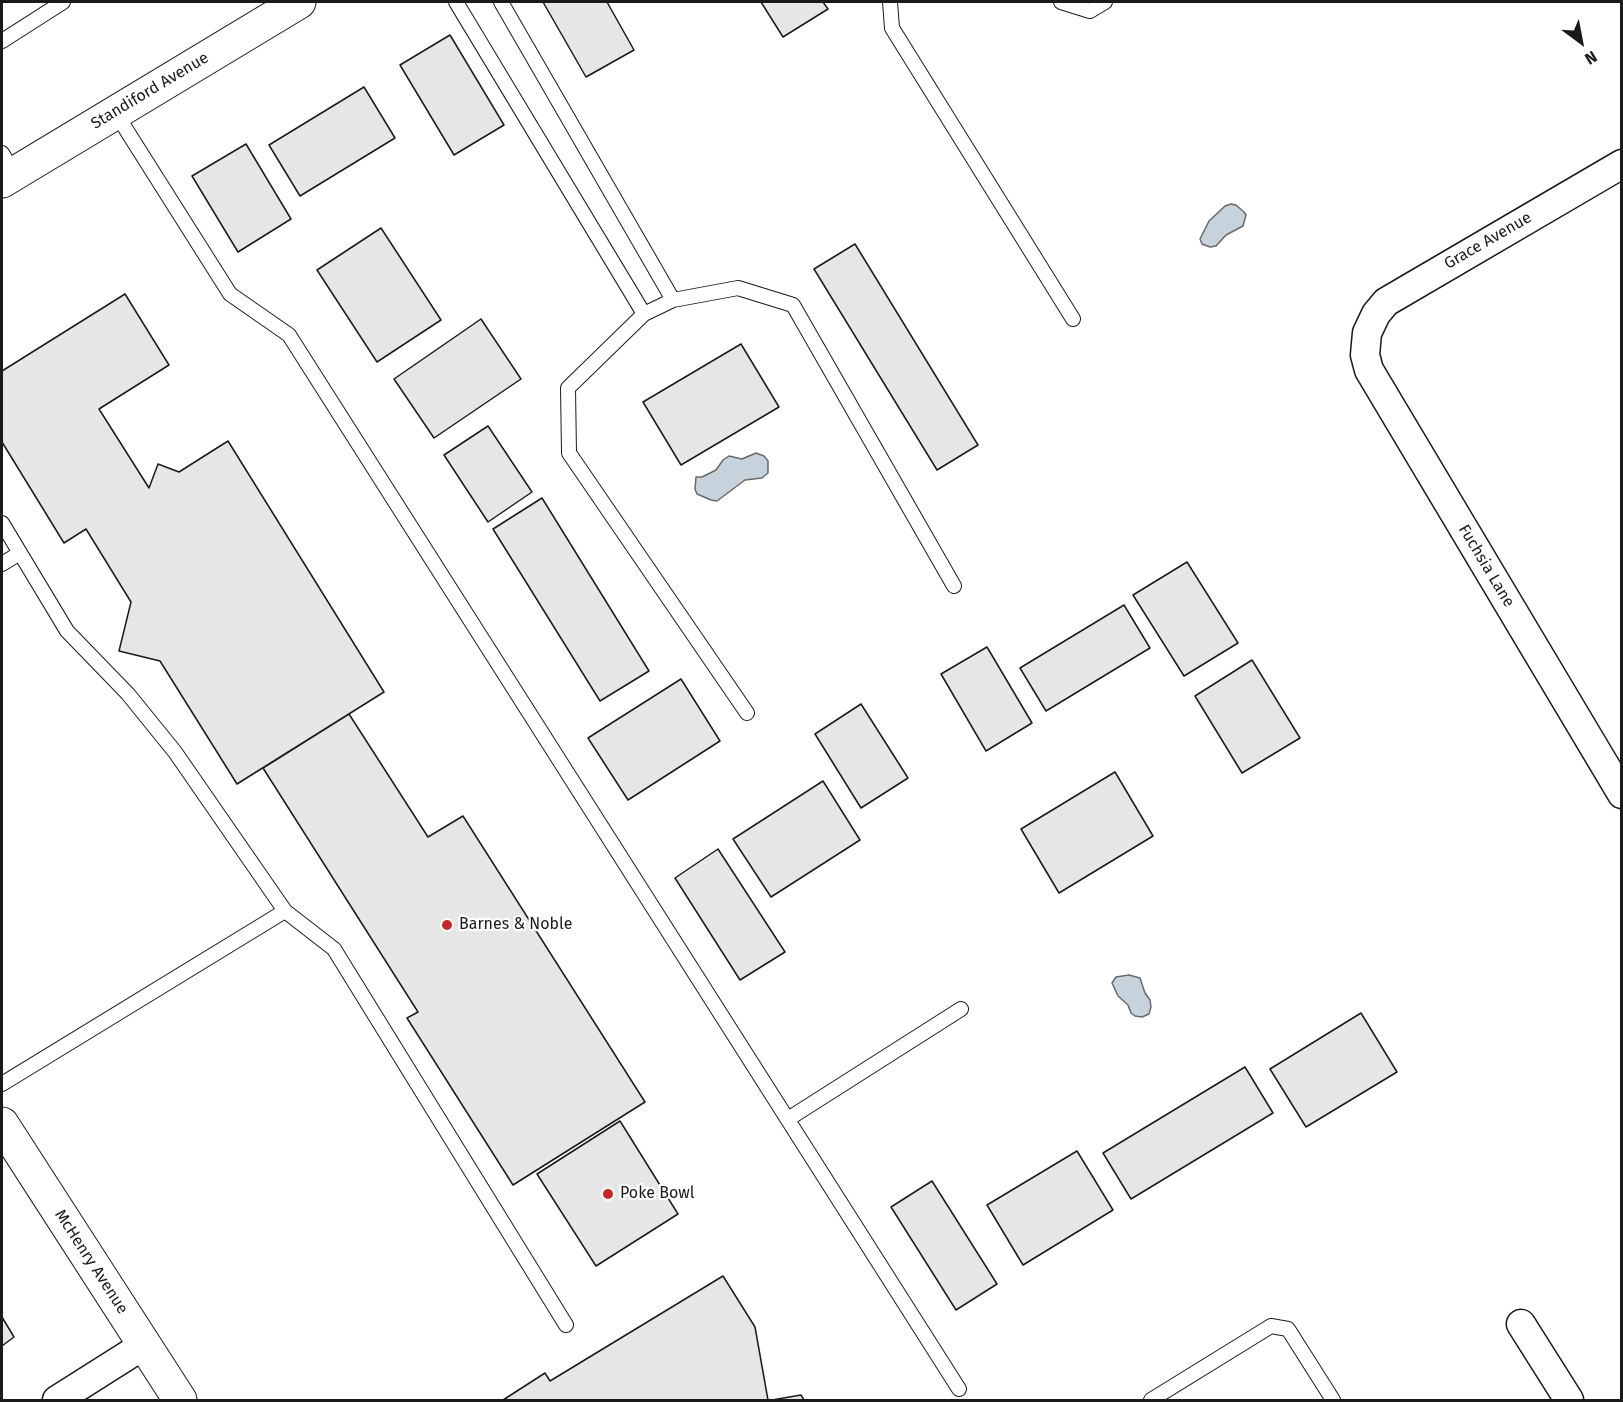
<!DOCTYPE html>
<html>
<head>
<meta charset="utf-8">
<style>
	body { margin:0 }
	#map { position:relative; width:1623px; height:1402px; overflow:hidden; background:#fff; font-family:"Fira Sans",sans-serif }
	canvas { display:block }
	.frame { position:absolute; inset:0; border:3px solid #1a1a1a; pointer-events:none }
	.north { position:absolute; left:1551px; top:12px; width:60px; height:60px; -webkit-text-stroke:4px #fff; paint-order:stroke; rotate:148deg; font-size:16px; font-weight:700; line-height:24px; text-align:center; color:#1a1a1a }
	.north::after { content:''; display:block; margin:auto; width:21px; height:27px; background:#1a1a1a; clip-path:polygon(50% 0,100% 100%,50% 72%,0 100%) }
</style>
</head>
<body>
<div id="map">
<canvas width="1623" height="1402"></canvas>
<div class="frame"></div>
<div class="north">N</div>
</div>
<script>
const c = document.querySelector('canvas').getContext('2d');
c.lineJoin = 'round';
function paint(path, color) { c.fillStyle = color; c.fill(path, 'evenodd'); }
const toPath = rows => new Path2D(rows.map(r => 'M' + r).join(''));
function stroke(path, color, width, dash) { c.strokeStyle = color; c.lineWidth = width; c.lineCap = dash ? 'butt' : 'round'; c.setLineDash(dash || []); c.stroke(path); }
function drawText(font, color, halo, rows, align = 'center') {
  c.font = font + ' "Fira Sans",sans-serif'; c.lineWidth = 4.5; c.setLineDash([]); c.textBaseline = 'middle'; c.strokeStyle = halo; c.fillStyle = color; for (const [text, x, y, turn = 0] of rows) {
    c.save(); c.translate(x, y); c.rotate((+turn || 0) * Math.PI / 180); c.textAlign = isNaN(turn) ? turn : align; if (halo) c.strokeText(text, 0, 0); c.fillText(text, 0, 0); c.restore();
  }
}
const water = toPath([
	[1231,204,1236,205,1244,212,1246,215,1243,226,1226,235,1216,246,1210,247,1202,244,1200,239,1209,221,1225,206,1231,204],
	[756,453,764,456,768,461,768,473,762,478,745,480,717,501,711,500,697,494,695,489,696,477,702,477,716,470,723,460,729,456,742,459,756,453],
	[1129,975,1140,978,1145,993,1150,1000,1151,1007,1149,1014,1142,1017,1135,1016,1131,1013,1128,1005,1118,996,1112,983,1116,977,1129,975]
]);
paint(water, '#c6d2dc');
stroke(water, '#6a6a6a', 1.5);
const building = toPath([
	[543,2,607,2,634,50,586,77,543,2],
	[761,2,823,2,828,9,783,37,761,2],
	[450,35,504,125,454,155,400,65,450,35],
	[364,87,395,138,300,196,269,145,364,87],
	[246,144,291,219,238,252,192,176,246,144],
	[381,228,441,320,377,362,317,270,381,228],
	[855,244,978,445,937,470,814,269,855,244],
	[125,294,169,365,99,409,149,488,158,464,179,472,228,441,384,692,237,784,160,661,119,651,131,602,86,529,64,543,2,442,2,371,125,294],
	[481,319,521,379,434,438,394,379,481,319],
	[741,344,779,407,681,465,643,402,741,344],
	[488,426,532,492,488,522,444,455,488,426],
	[542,498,649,671,600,701,493,529,542,498],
	[1187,562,1238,643,1184,676,1133,595,1187,562],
	[1124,605,1150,648,1046,711,1020,668,1124,605],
	[987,647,1032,723,986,751,941,674,987,647],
	[1252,660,1300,738,1242,773,1195,696,1252,660],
	[681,679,720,741,628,800,588,738,681,679],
	[861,704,908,778,861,808,815,734,861,704],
	[349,714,428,837,463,816,645,1102,513,1185,407,1018,418,1012,263,768,349,714],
	[1115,772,1153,836,1059,893,1021,829,1115,772],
	[823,781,860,840,771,897,733,839,823,781],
	[718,849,785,952,740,980,675,878,718,849],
	[1361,1013,1397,1072,1306,1127,1270,1069,1361,1013],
	[1245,1067,1273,1113,1131,1199,1103,1153,1245,1067],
	[620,1121,678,1214,596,1266,537,1174,620,1121],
	[1077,1151,1113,1210,1023,1265,987,1205,1077,1151],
	[932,1181,997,1284,956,1310,891,1207,932,1181],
	[723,1276,755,1327,768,1400,503,1400,545,1373,550,1381,723,1276],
	[2,1317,14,1337,2,1346,2,1317],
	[801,1395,804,1400,772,1400,801,1395]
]);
paint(building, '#e6e6e6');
stroke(building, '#1a1a1a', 1.5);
const service = toPath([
	[456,2,644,314],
	[501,2,673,300],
	[890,2,892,28,1073,319],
	[1061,2,1090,11,1105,2],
	[2,41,63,2],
	[115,112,230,294,289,335,959,1389],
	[2,153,14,173],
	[2,523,67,631,128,694,175,752,285,911,334,949,566,1325],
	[2,564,20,553],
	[747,713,569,453,568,388,644,314,673,300,738,288,793,305,954,586],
	[2,1084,285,911],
	[788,1119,961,1009],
	[1151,1400,1271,1326,1288,1329,1333,1400]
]);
const minor = toPath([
	[1622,164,1386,302,1376,314,1367,333,1365,355,1369,370,1622,794],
	[1521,1324,1569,1400],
	[57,1400,144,1345]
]);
const secondary = toPath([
	[2,181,299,2]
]);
const primary = toPath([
	[2,1124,180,1400]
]);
stroke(service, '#1a1a1a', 16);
stroke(minor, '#1a1a1a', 31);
stroke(secondary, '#1a1a1a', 35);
stroke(primary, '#1a1a1a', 35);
stroke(service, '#fff', 14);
stroke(minor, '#fff', 28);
stroke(secondary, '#fff', 33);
stroke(primary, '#fff', 33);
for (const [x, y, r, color] of [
	[447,925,6,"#c62828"],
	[608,1194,6,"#c62828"]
]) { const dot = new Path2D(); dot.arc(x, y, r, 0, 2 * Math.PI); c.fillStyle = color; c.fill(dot); stroke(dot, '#fff', 2); }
drawText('16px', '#1a1a1a', '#fff', [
	["Standiford Avenue",150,91,-31],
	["Grace Avenue",1488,241,-30],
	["Fuchsia Lane",1486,566,59],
	["McHenry Avenue",91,1262,57]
]);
drawText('16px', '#1a1a1a', '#fff', [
	["Barnes & Noble",459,925],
	["Poke Bowl",620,1194]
], 'left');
</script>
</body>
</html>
